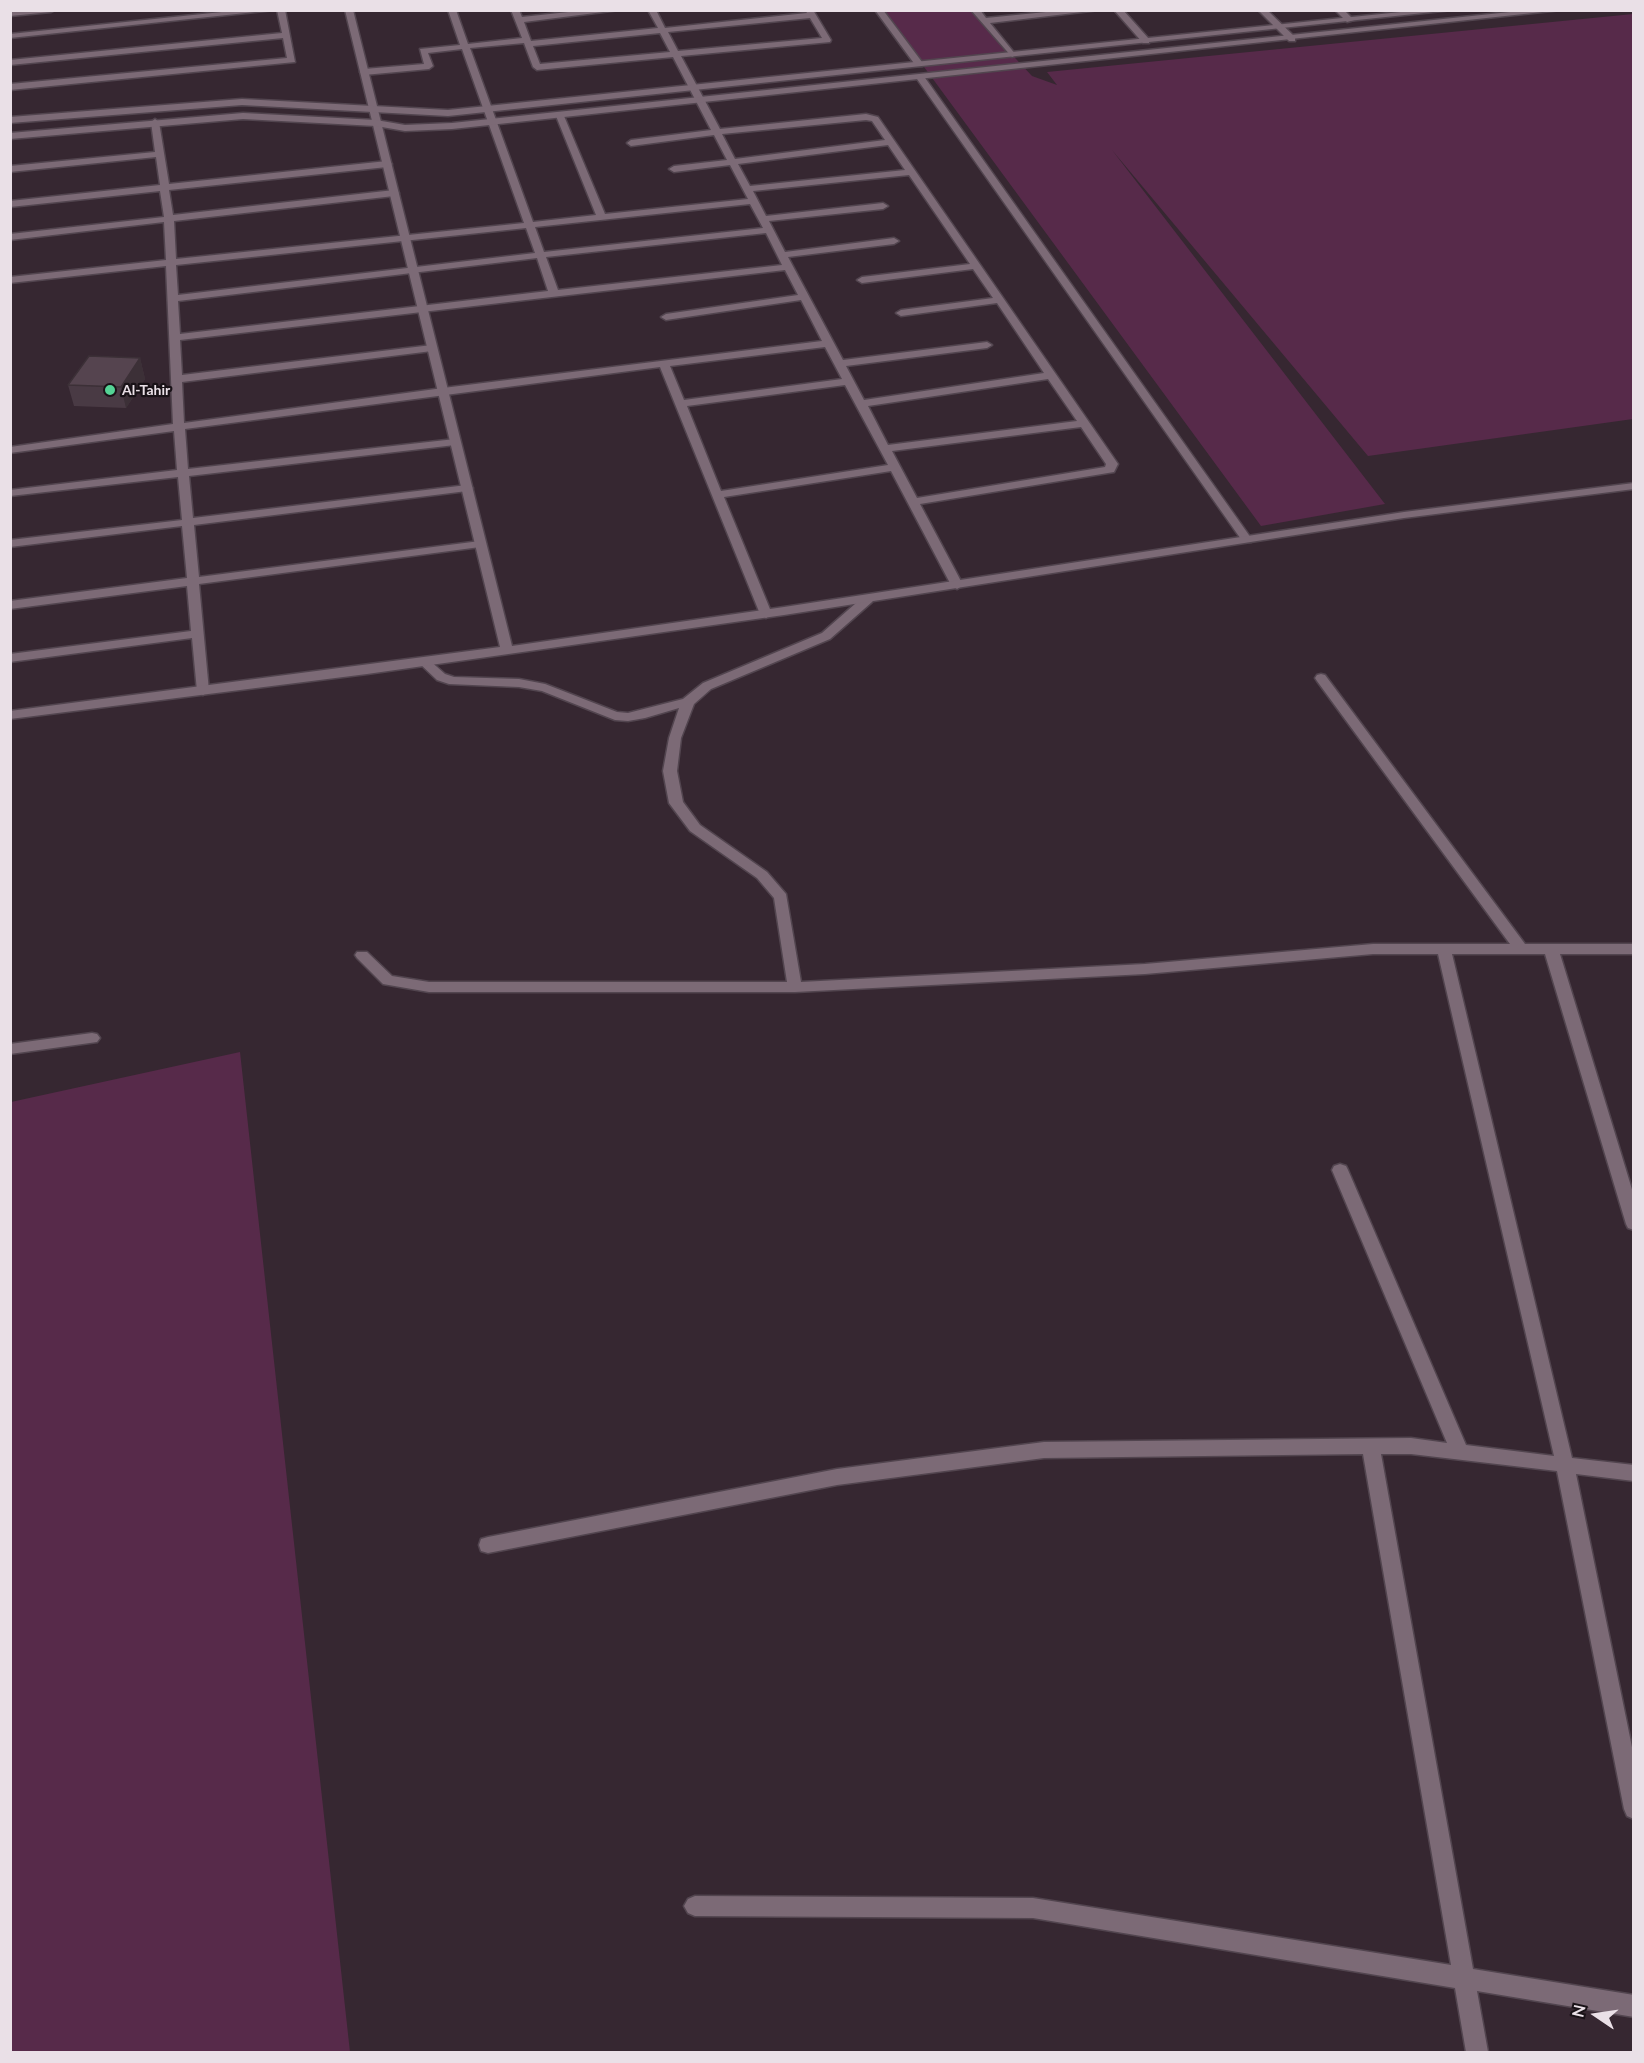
<!DOCTYPE html>
<html>
<head>
<meta charset="utf-8">
<style>
	body { margin:0 }
	#map { position:relative; width:1644px; height:2063px; overflow:hidden; background:#362731; font-family:Lato,sans-serif }
	canvas { display:block }
	.frame { position:absolute; inset:0; border:12px solid #eae0e7; pointer-events:none }
	.north { position:absolute; left:1566px; top:1985px; width:60px; height:60px; -webkit-text-stroke:4px #191217; paint-order:stroke; rotate:283deg; font-size:16px; font-weight:700; line-height:24px; text-align:center; color:#eae0e7 }
	.north::after { content:''; display:block; margin:auto; width:21px; height:27px; background:#eae0e7; clip-path:polygon(50% 0,100% 100%,50% 72%,0 100%) }
</style>
</head>
<body>
<div id="map">
<canvas width="1644" height="2063"></canvas>
<div class="frame"></div>
<div class="north">N</div>
</div>
<script>
const c = document.querySelector('canvas').getContext('2d');
c.lineJoin = 'round';
function paint(path, color) { c.fillStyle = color; c.fill(path, 'evenodd'); }
const toPath = rows => new Path2D(rows.map(r => 'M' + r).join(''));
function stroke(path, color, width, dash) { c.strokeStyle = color; c.lineWidth = width; c.lineCap = dash ? 'butt' : 'round'; c.setLineDash(dash || []); c.stroke(path); }
function drawText(font, color, halo, rows, align = 'center') {
  c.font = font + ' Lato,sans-serif'; c.lineWidth = 4.5; c.setLineDash([]); c.textBaseline = 'middle'; c.strokeStyle = halo; c.fillStyle = color; for (const [text, x, y, turn = 0] of rows) {
    c.save(); c.translate(x, y); c.rotate((+turn || 0) * Math.PI / 180); c.textAlign = isNaN(turn) ? turn : align; if (halo) c.strokeText(text, 0, 0); c.fillText(text, 0, 0); c.restore();
  }
}
paint(toPath([
	[883,11,971,11,1032,76,1057,85,1047,72,1633,14,1633,419,1368,456,1112,150,1385,504,1261,526],
	[240,1052,350,2052,11,2052,11,1102]
]), '#572a4a');
const minor = toPath([
	[55,10,51,12,10,16,10,12,55,10],
	[241,10,274,10,10,38,10,34,241,10],
	[277,10,285,10,295,62,10,90,10,84,287,58,283,38,10,65,10,60,282,33,277,10],
	[448,10,456,10,468,44,522,38,511,10,519,10,522,17,587,10,619,10,524,22,531,41,658,28,648,10,656,10,665,28,807,13,805,10,813,10,831,40,830,42,681,56,720,129,866,114,878,117,1118,464,1114,472,920,504,963,585,957,589,951,585,891,471,724,497,772,614,766,618,760,614,660,367,185,429,188,469,455,439,460,442,455,445,189,476,193,518,467,485,473,488,467,491,194,525,199,577,480,541,486,544,480,547,199,584,209,691,203,695,197,691,192,638,10,662,10,654,191,631,187,586,10,609,10,601,187,578,182,526,10,547,10,540,182,520,178,477,10,496,10,490,177,470,174,431,10,453,10,447,173,424,166,266,10,283,10,277,166,260,164,222,10,240,10,234,164,217,160,191,10,207,10,201,160,185,156,157,10,172,10,166,155,152,151,122,155,119,159,122,169,184,387,161,392,164,387,167,169,190,173,215,394,190,399,193,394,196,174,221,176,259,524,223,462,49,428,53,433,66,429,69,364,75,360,72,364,69,424,64,420,49,460,45,448,10],
	[810,18,822,38,678,51,668,32,810,18],
	[660,33,670,52,540,64,533,46,660,33],
	[524,43,533,67,537,70,673,57,711,130,631,140,627,143,631,146,714,135,727,160,674,166,669,169,674,172,730,165,748,199,605,214,564,116,560,113,556,116,596,215,533,222,470,48,524,43],
	[866,120,872,121,885,140,735,159,722,134,866,120],
	[888,145,905,170,750,186,738,164,888,145],
	[909,175,970,264,862,277,857,280,862,283,973,269,993,298,901,310,896,313,901,316,997,303,1044,373,864,400,846,366,987,348,992,345,987,342,843,360,788,257,894,244,899,241,894,238,785,252,769,221,883,209,888,206,883,203,766,216,753,191,909,175],
	[750,204,763,228,544,252,535,227,750,204],
	[526,228,535,253,178,295,176,265,526,228],
	[766,233,782,265,558,290,546,257,766,233],
	[537,258,548,291,180,334,178,301,537,258],
	[785,270,798,295,666,314,661,317,666,320,801,300,822,341,443,388,184,423,182,382,432,351,437,348,432,345,182,375,180,340,785,270],
	[825,347,842,379,684,400,670,366,825,347],
	[1048,379,1077,421,888,445,868,406,1048,379],
	[845,385,888,465,721,491,687,406,845,385],
	[1081,427,1106,464,1105,467,917,498,892,451,1081,427],
	[875,10,883,10,922,62,922,66,916,66,875,10],
	[971,10,980,10,986,18,1066,10,1099,10,990,23,1016,55,1012,57,971,10],
	[1114,10,1123,10,1149,39,1149,43,1143,43,1114,10],
	[1335,10,1344,10,1354,20,1347,22,1335,10],
	[917,75,923,75,1251,538,1251,542,1243,542,917,79,917,75],
	[868,595,874,599,872,602,830,639,711,689,694,704,681,738,677,771,683,802,700,825,767,872,786,894,801,982,1145,964,1373,944,1510,944,1317,681,1315,678,1317,675,1321,674,1325,675,1525,944,1634,944,1634,954,1560,954,1634,1196,1634,1230,1628,1228,1626,1224,1545,954,1452,954,1572,1458,1634,1465,1634,1481,1576,1474,1634,1757,1634,1819,1627,1816,1624,1809,1557,1471,1411,1454,1381,1454,1473,1969,1634,1995,1634,2017,1477,1991,1488,2052,1466,2052,1455,1988,1033,1918,695,1916,688,1913,684,1906,688,1899,695,1896,1033,1898,1451,1965,1363,1454,1044,1458,837,1485,488,1553,481,1551,479,1545,481,1539,488,1537,837,1469,1044,1442,1411,1438,1447,1443,1332,1170,1334,1166,1340,1164,1346,1166,1348,1170,1466,1445,1554,1456,1438,954,1373,954,1145,974,795,992,429,992,383,984,357,958,355,955,357,952,367,952,392,976,429,982,787,982,774,898,757,878,690,831,669,803,663,771,669,738,679,708,645,718,628,721,615,720,542,691,519,687,449,684,437,680,418,662,420,659,428,659,445,674,454,677,519,679,545,684,617,712,628,713,683,699,703,683,822,633,864,596,868,595],
	[92,1033,97,1034,100,1038,97,1042,10,1054,10,1044,92,1033]
]);
const tertiary = toPath([
	[345,10,353,10,512,646,784,607,1404,512,1634,483,1634,489,1404,518,784,615,367,674,10,719,10,711,500,647,345,10],
	[1258,10,1267,10,1295,37,1295,41,1289,41,1258,10]
]);
const secondary = toPath([
	[1420,10,1452,10,448,116,242,105,10,123,10,117,242,99,448,110,1420,10],
	[1529,10,1561,10,452,129,405,131,376,126,243,119,10,139,10,133,243,113,376,120,405,125,452,123,1529,10]
]);
stroke(minor, '#52454f', 3);
stroke(tertiary, '#52454f', 3);
stroke(secondary, '#52454f', 3);
paint(minor, '#7c6a76');
paint(tertiary, '#7c6a76');
paint(secondary, '#7c6a76');
paint(toPath([
	[140,358,145,379,126,408,74,406,68,385]
]), '#493a44');
paint(toPath([
	[140,358,145,379,126,408,121,387]
]), '#3c3037');
const building = toPath([
	[89,356,140,358,121,387,68,385,89,356]
]);
paint(building, '#55444f');
stroke(building, '#3c3037', 1.5);
for (const [x, y, r, color] of [
	[110,390,6,"#54d395"]
]) { const dot = new Path2D(); dot.arc(x, y, r, 0, 2 * Math.PI); c.fillStyle = color; c.fill(dot); stroke(dot, '#191217', 2); }
drawText('bold 14px', '#eae0e7', '#191217', [
	["Al-Tahir",122,390]
], 'left');
</script>
</body>
</html>
